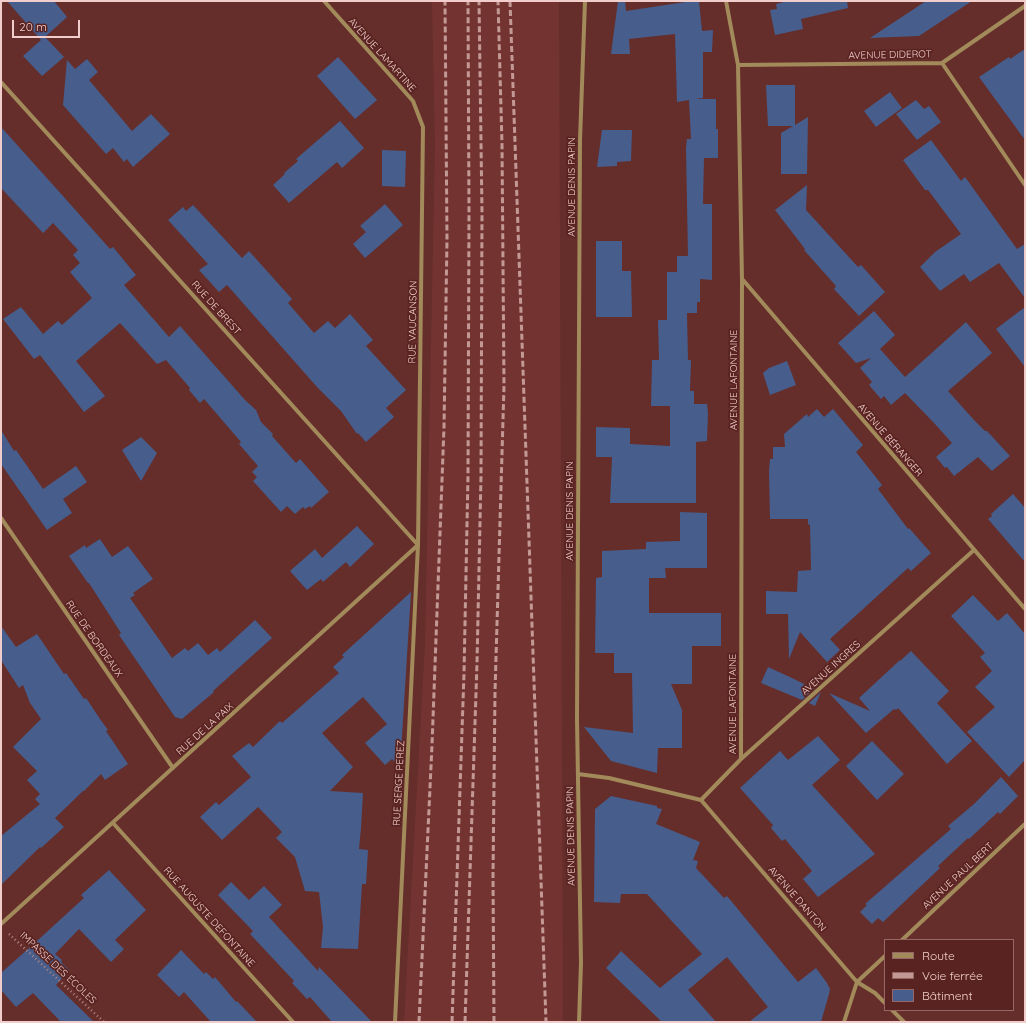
<!DOCTYPE html>
<html>
<head>
<meta charset="utf-8">
<style>
	body { margin:0 }
	#map { position:relative; width:1026px; height:1023px; overflow:hidden; background:#652e2b; font-family:Quicksand,sans-serif }
	canvas { display:block }
	.frame { position:absolute; inset:0; border:2px solid #f1cecb; pointer-events:none }
	.legend { position:absolute; left:884px; top:939px; width:130px; height:72px; box-sizing:border-box; background:#592321; border:1px solid #966765; margin:0; padding:5px 7px; list-style:none; font-size:12px; color:#f1cecb }
	.legend li { display:flex; align-items:center; gap:8px; height:20px }
	.legend b { width:20px; border:1px solid #966765 }
	.scale { position:absolute; left:12px; top:20px; width:68px; height:18px; box-sizing:border-box; border:2px solid #f1cecb; border-top:0; padding-left:5px; font-size:12px; line-height:14px; white-space:nowrap; color:#f1cecb; -webkit-text-stroke:3px #592321; paint-order:stroke }
</style>
</head>
<body>
<div id="map">
<canvas width="1026" height="1023"></canvas>
<div class="frame"></div>
<ul class="legend">
<li><b style="height:5px;background:#a28a5a"></b>Route</li>
<li><b style="height:5px;background:#c39996"></b>Voie ferrée</li>
<li><b style="height:11px;background:#475d8c"></b>Bâtiment</li>
</ul>
<div class="scale">20 m</div>
</div>
<script>
const c = document.querySelector('canvas').getContext('2d');
c.lineJoin = 'round';
function paint(path, color) { c.fillStyle = color; c.fill(path, 'evenodd'); }
const toPath = rows => new Path2D(rows.map(r => 'M' + r).join(''));
function stroke(path, color, width, dash) { c.strokeStyle = color; c.lineWidth = width; c.lineCap = dash ? 'butt' : 'round'; c.setLineDash(dash || []); c.stroke(path); }
function drawText(font, color, halo, rows, align = 'center') {
  c.font = font + ' Quicksand,sans-serif'; c.lineWidth = 3.5; c.setLineDash([]); c.textBaseline = 'middle'; c.strokeStyle = halo; c.fillStyle = color; for (const [text, x, y, turn = 0] of rows) {
    c.save(); c.translate(x, y); c.rotate((+turn || 0) * Math.PI / 180); c.textAlign = isNaN(turn) ? turn : align; if (halo) c.strokeText(text, 0, 0); c.fillText(text, 0, 0); c.restore();
  }
}
paint(toPath([
	[432,1,559,1,563,1022,404,1022,425,645,435,146]
]), '#733431');
paint(toPath([
	[7,1,54,1,67,17,45,37,64,57,42,76,23,56,41,40],
	[618,1,625,1,626,11,692,1,699,1,702,31,713,30,712,52,703,52,703,98,695,99,716,99,716,129,718,129,718,158,704,158,703,204,712,204,712,280,700,279,700,302,697,302,697,313,687,313,688,360,691,360,690,391,694,391,694,404,707,404,708,413,707,441,696,442,696,503,610,503,612,457,596,457,596,427,630,428,630,444,670,446,670,406,651,406,652,360,659,360,658,320,667,320,667,272,677,272,677,256,688,256,686,148,687,139,691,139,689,100,677,102,675,34,629,39,630,54,611,54],
	[788,1,847,1,848,8,801,19,803,29,775,35,770,10,777,9,776,4],
	[926,1,972,1,919,36,870,38],
	[1025,49,1025,140,979,77,1009,57,1010,59],
	[338,57,377,100,355,119,317,76],
	[87,59,98,72,89,80,132,131,151,114,170,134,133,167,127,159,124,162,113,148,106,154,63,105,67,60,75,69],
	[766,85,795,85,795,125,808,117,807,174,781,174,781,133,793,126,768,126],
	[890,92,902,108,876,127,864,111],
	[916,100,924,109,929,106,941,122,917,140,896,114],
	[340,121,364,148,342,168,337,162,289,203,273,185,285,174,284,173,298,161,296,159],
	[1,127,63,196,110,249,113,247,136,275,124,285,169,337,180,326,245,400,256,410,261,422,273,434,272,436,296,463,300,459,329,492,311,508,310,506,305,509,303,507,295,514,287,506,281,512,253,481,257,477,252,472,258,466,239,444,241,442,204,399,200,403,189,390,190,388,166,360,157,364,120,323,76,361,105,396,84,412,40,355,34,359,3,319,21,307,43,334,58,321,62,325,92,298,70,272,80,263,73,255,78,250,53,223,43,233,1,188],
	[602,130,632,130,631,161,617,162,617,166,597,167],
	[931,140,961,181,965,177,1017,249,1025,244,1025,298,999,263,970,282,964,274,940,291,920,267,935,252,961,234,928,190,925,190,903,160],
	[382,150,406,151,405,187,382,186],
	[807,185,806,210,858,267,861,265,885,292,859,316,834,289,836,286,804,250,805,249,775,210],
	[385,204,403,225,365,258,353,244,366,232,360,226],
	[193,205,242,258,249,251,292,299,288,303,314,333,328,321,335,328,350,314,373,340,366,346,406,390,386,408,394,417,366,442,358,433,357,434,341,411,317,387,227,285,219,292,199,270,208,264,168,220,183,207,186,211],
	[596,241,622,241,622,271,631,271,632,317,596,317],
	[1025,307,1025,367,996,329],
	[874,311,895,335,880,349,905,377,966,322,992,353,948,391,974,420,985,431,987,431,1010,456,992,471,978,457,954,476,947,467,945,468,936,457,952,443,935,424,905,393,891,405,884,396,881,399,869,385,872,382,860,368,871,358,856,363,838,343],
	[787,361,796,385,770,395,763,373,769,368],
	[817,409,824,417,833,409,863,445,856,452,882,485,878,489,908,529,909,528,931,553,911,571,908,568,862,610,830,639,840,650,827,662,800,632,789,659,788,614,766,614,766,591,797,592,798,571,811,570,810,524,808,525,808,519,770,519,769,471,770,459,773,459,773,447,785,447,784,434,807,414,808,417],
	[1,430,14,451,16,450,43,489,76,466,87,482,63,499,72,513,47,530,1,464],
	[141,437,157,453,141,481,122,450],
	[1013,494,1025,508,1025,562,988,519,992,516,991,514],
	[680,512,707,513,707,568,665,568,666,578,649,578,649,613,721,613,721,646,692,646,692,684,671,684,682,710,682,748,658,748,657,773,611,761,584,727,633,733,632,673,614,673,614,653,595,653,596,578,602,577,602,551,646,549,646,542,680,541],
	[357,526,374,544,350,567,346,562,323,582,321,579,307,590,290,571,315,549,322,558],
	[100,539,112,557,128,546,153,579,133,593,135,595,130,598,172,658,185,648,188,651,198,643,208,655,217,648,220,652,255,620,272,638,213,691,214,692,182,719,175,717,119,635,121,633,89,583,88,583,69,556,85,545,86,548],
	[411,592,400,768,392,759,385,765,365,743,387,724,363,697,322,733,353,767,330,791,363,793,361,828,359,849,368,850,366,884,362,884,358,949,321,948,323,927,319,892,305,891,295,857,276,838,282,832,258,807,222,840,200,817,216,802,219,805,251,777,232,756,249,743,253,747,280,721,282,723,339,673,333,667,344,657,342,655],
	[973,595,998,621,1007,613,1025,634,1025,760,1009,777,967,732,995,707,975,687,992,671,980,657,985,653,951,616],
	[1,626,16,647,37,634,64,674,66,673,84,699,86,698,100,719,108,730,106,731,128,764,105,780,101,774,84,791,83,791,55,818,64,827,41,848,40,847,1,885,1,836,40,804,35,799,40,794,27,780,37,771,13,747,41,719,30,703,23,685,19,688,1,660],
	[911,651,949,691,937,703,972,741,947,764,898,708,896,710,894,709,866,733,829,693,870,711,859,698,900,660,900,661],
	[768,667,792,678,814,689,802,700,761,683],
	[821,692,815,706,809,703],
	[818,736,840,760,812,785,875,854,818,897,803,879,812,871,785,839,782,841,771,828,773,825,740,788,780,751,788,760],
	[872,741,904,774,877,800,846,766],
	[1001,777,1018,796,1000,814,998,812,969,839,968,838,938,866,940,868,883,922,878,918,872,924,860,912,867,905,865,904,951,829,948,826,974,804],
	[611,796,657,806,657,808,662,809,656,824,700,842,693,860,698,861,696,868,724,898,727,896,798,982,816,968,827,983,830,989,829,994,821,1022,749,1022,768,1007,727,957,688,990,716,1022,662,1022,606,968,621,951,660,988,702,954,647,894,621,894,620,903,594,902,595,809],
	[109,870,146,910,115,940,124,949,111,962,79,929,55,954,62,960,61,962,69,970,56,985,94,1022,61,1022,33,993,16,1007,1,990,1,973,38,940,84,898,81,895],
	[231,882,249,900,264,886,282,905,269,917,318,971,319,967,372,1022,332,1022,310,997,307,999,292,983,294,981,250,934,253,931,218,895],
	[181,950,204,974,206,972,213,979,215,977,236,1002,237,1001,257,1022,211,1022,184,992,179,997,157,975]
]), '#475d8c');
stroke(toPath([
	[9,934,104,1022]
]), '#b28683', 2.5, [1, 3]);
stroke(toPath([
	[324,1,413,101,423,127,418,545,395,1022],
	[726,1,738,65,742,280,741,759],
	[942,63,1025,185],
	[738,65,942,63,1025,6],
	[1,82,418,545],
	[743,280,1025,609],
	[1,518,173,768],
	[578,774,609,778,701,800],
	[701,800,741,759,974,550],
	[701,800,857,982,875,993,885,1003],
	[113,823,293,1022],
	[1,924,418,545],
	[902,940,1025,824],
	[892,1010,904,1022],
	[579,1022,581,963,577,719,580,140,585,1],
	[844,1022,857,982,885,956]
]), '#a28a5a', 4);
stroke(toPath([
	[510,1,546,1022],
	[419,1022,432,745,444,427,447,239,445,1],
	[452,1022,464,673,468,475,469,212,468,1],
	[465,1022,477,663,481,476,482,213,479,1],
	[494,1022,493,876,495,692,504,386,502,144,498,1]
]), '#c39996', 3, [6, 3]);
drawText('10px', '#f1cecb', '#592321', [
	["AVENUE LAMARTINE",382,55,48],
	["AVENUE DIDEROT",890,55,-1],
	["AVENUE DENIS PAPIN",572,187,-90],
	["RUE DE BREST",216,308,48],
	["RUE VAUCANSON",413,322,-89],
	["AVENUE LAFONTAINE",734,380,-90],
	["AVENUE BÉRANGER",890,440,49],
	["AVENUE DENIS PAPIN",570,511,-90],
	["RUE DE BORDEAUX",94,639,55],
	["AVENUE INGRES",831,668,-42],
	["AVENUE LAFONTAINE",733,704,-90],
	["RUE DE LA PAIX",205,729,-42],
	["RUE SERGE PEREZ",399,783,-87],
	["AVENUE DENIS PAPIN",571,836,-91],
	["AVENUE PAUL BERT",958,876,-43],
	["AVENUE DANTON",797,899,49],
	["RUE AUGUSTE DEFONTAINE",209,917,48],
	["IMPASSE DES ÉCOLES",58,968,43]
]);
</script>
</body>
</html>
